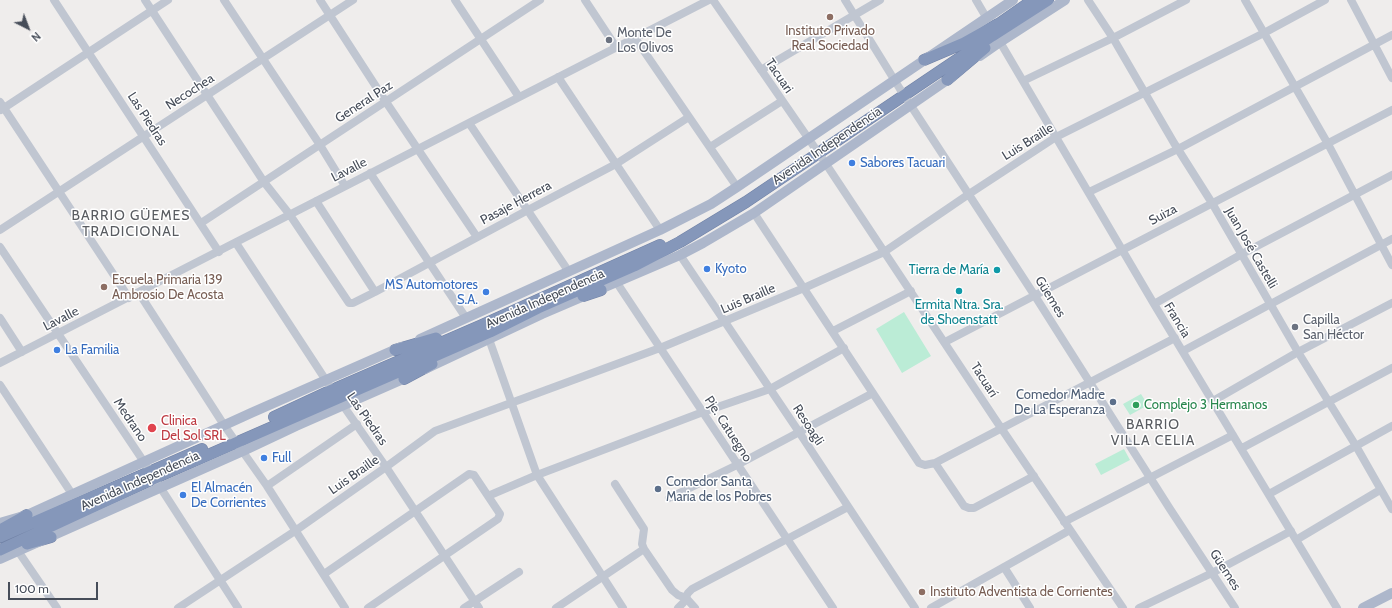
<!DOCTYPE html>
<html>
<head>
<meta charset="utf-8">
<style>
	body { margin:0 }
	#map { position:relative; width:1392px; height:608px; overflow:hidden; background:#efedec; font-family:Cabin,sans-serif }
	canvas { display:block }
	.north { position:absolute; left:8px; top:8px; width:40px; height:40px; -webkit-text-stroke:3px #fff; paint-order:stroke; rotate:138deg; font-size:11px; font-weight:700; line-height:16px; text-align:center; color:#464d59 }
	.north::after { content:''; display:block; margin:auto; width:14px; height:18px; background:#464d59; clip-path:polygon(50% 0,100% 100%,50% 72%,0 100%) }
	.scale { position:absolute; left:8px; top:582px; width:90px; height:18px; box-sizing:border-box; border:2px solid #464d59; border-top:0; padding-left:5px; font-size:12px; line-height:14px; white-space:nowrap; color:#464d59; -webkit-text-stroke:3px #fff; paint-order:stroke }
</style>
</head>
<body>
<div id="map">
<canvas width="1392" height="608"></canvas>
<div class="north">N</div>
<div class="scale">100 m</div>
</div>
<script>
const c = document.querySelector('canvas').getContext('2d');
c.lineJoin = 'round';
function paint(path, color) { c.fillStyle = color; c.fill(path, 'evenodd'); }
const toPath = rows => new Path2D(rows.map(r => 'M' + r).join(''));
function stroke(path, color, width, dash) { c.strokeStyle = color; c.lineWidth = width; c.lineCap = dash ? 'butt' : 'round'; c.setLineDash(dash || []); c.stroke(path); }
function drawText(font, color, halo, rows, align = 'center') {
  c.font = font + ' Cabin,sans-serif'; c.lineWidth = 3; c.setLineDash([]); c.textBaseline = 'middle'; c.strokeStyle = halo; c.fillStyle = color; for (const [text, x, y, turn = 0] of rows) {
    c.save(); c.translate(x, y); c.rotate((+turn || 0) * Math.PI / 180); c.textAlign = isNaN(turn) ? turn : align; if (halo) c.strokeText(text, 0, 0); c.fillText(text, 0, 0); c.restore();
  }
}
paint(toPath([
	[904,312,931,356,902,373,876,329],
	[1141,394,1148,405,1130,415,1123,404],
	[1124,449,1130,460,1101,475,1095,464]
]), '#bbecd6');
const highway = toPath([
	[993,28,1033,0],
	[924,60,964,43,998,24],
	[947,80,985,48],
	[583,296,601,290],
	[395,350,436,338],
	[404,379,432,364],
	[274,417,332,390,482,325,660,245],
	[0,530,27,515],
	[0,537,202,449],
	[27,544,51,537],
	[0,550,153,479,490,332,538,308,634,266,680,242,746,202,992,36,1048,0]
]);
stroke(highway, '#7182a6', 12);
stroke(toPath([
	[54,0,219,252],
	[145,0,264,182,290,215,349,303,353,303,375,292,528,210,616,164,689,117],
	[224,0,320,145,345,186],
	[320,0,386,102,477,237],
	[455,0,519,97],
	[585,0,616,47],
	[713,0,826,164,995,419,1123,608],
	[845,0,900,89,1035,296,1170,509,1235,608],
	[976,0,986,17],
	[1088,0,1113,38,1174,143,1212,203,1298,352,1356,446,1392,509],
	[1245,0,1328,144,1392,265],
	[1351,0,1392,78],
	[635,38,737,187],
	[1000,42,1154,304,1337,608],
	[761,70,880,0],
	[558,77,660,230],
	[1023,81,1113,38,1186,0],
	[0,102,129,298],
	[1,110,168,0],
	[469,123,569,272],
	[710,147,782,101],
	[370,173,466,318],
	[1089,192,1178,149,1392,35],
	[316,201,375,292],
	[754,213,919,463,925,465,935,463,1175,338],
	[201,223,540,0],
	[0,230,353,0],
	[236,243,329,385],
	[0,247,144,462,238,608],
	[680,255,799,432,915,608],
	[617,283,833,608],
	[139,293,224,425,267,486,345,608],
	[1154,304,1242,254,1392,175],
	[0,318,22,352],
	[833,331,911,291],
	[489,339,537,475,623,608],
	[945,342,1392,110],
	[1183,351,1392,239],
	[0,363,709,0],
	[0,385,72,494],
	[340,401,386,467,479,608],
	[1213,401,1298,352,1392,303],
	[1242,448,1392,368],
	[935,463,964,506,969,508,974,508,1034,476],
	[615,484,644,529,642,544,644,549,672,590,678,595,686,598,695,608],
	[267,486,357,424],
	[1269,494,1392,426],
	[488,496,537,475,703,412,770,389,844,348],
	[669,498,737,465,873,393],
	[1064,522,1233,435],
	[1296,540,1380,490],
	[18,551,57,608],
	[1004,567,1030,608],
	[324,574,469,474,474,475,500,514,498,519,368,608],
	[178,608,295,531,386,467,435,431,660,348,804,288,884,252,969,194,1056,137,1264,33,1325,0],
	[464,608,519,572],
	[556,608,644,549],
	[678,608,683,603,688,593,692,589,848,507],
	[931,608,1070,530],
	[1139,608,1212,573,1291,531]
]), '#c0c6d1', 8);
stroke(toPath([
	[980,56,1000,42,1065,0],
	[420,339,660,230,711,204,737,187,1013,0],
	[425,369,542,314,680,255,703,243,754,213,953,76],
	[0,523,27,515,251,413,401,347],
	[0,559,243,451,296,426,410,376],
	[1363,608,1392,593]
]), '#adb7cb', 10);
stroke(highway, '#8597ba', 11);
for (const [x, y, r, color] of [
	[830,17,4,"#8d6e63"],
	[609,40,4,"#6b7280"],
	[852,163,4,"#3f7fe0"],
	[707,269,4,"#3f7fe0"],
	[997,270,4,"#0f9aa8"],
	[104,287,4,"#8d6e63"],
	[959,291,4,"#0f9aa8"],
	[486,292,4,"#3f7fe0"],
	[1295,327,4,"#6b7280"],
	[57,350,4,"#3f7fe0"],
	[1113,402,4,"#5c6f8a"],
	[1136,405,4,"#2e9e5b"],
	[152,428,5,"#e0444e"],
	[264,458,4,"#3f7fe0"],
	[658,489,4,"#5c6f8a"],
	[183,495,4,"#3f7fe0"],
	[922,592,4,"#8d6e63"]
]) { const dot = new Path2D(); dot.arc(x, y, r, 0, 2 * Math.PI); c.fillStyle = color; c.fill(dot); stroke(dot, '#fff', 1.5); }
drawText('13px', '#785e54', '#fff', [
	["Instituto Privado",830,31,"center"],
	["Real Sociedad",830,46,"center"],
	["Escuela Primaria 139",112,280],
	["Ambrosio De Acosta",112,295],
	["Instituto Adventista de Corrientes",930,592]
], 'left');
drawText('13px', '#5b616d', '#fff', [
	["Monte De",617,33],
	["Los Olivos",617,48],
	["Capilla",1303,320],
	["San Héctor",1303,335]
], 'left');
drawText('13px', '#464d59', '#fff', [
	["Tacuari",779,76,56],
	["Necochea",190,92,-33],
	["General Paz",364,102,-33],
	["Las Piedras",147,119,57],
	["Luis Braille",1028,142,-32],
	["Avenida Independencia",827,146,-34],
	["Lavalle",349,170,-27],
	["Pasaje Herrera",516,203,-28],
	["Suiza",1163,215,-28],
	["Juan José Castelli",1251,248,60],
	["Güemes",1050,297,58],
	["Avenida Independencia",545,299,-24],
	["Luis Braille",748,299,-23],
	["Lavalle",61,319,-27],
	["Francia",1177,320,59],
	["Tacuarí",984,380,57],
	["Las Piedras",367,419,55],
	["Medrano",130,420,56],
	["Resoagli",808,425,57],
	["Pje. Catuegno",728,429,57],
	["Luis Braille",354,475,-35],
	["Avenida Independencia",140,481,-24],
	["Güemes",1225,570,57]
]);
drawText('13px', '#366cbe', '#fff', [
	["Sabores Tacuari",860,163],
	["Kyoto",715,269],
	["MS Automotores",478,285,"right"],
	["S.A.",478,300,"right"],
	["La Familia",65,350],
	["Full",272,458],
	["El Almacén",191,488],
	["De Corrientes",191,503]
], 'left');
drawText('13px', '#0d838f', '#fff', [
	["Tierra de María",989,270],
	["Ermita Ntra. Sra.",959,305,"center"],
	["de Shoenstatt",959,320,"center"]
], 'right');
drawText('13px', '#4e5e75', '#fff', [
	["Comedor Madre",1105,395],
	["De La Esperanza",1105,410],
	["Comedor Santa",666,482,"left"],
	["Maria de los Pobres",666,497,"left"]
], 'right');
drawText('13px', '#27864d', '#fff', [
	["Complejo 3 Hermanos",1144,405]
], 'left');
drawText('13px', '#be3a42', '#fff', [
	["Clinica",161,421],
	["Del Sol SRL",161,436]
], 'left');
c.letterSpacing = '1px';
drawText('14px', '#595c61', '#fff', [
	["BARRIO GÜEMES",131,216],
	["TRADICIONAL",131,232],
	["BARRIO",1153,425],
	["VILLA CELIA",1153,441]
]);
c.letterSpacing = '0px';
</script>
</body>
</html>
